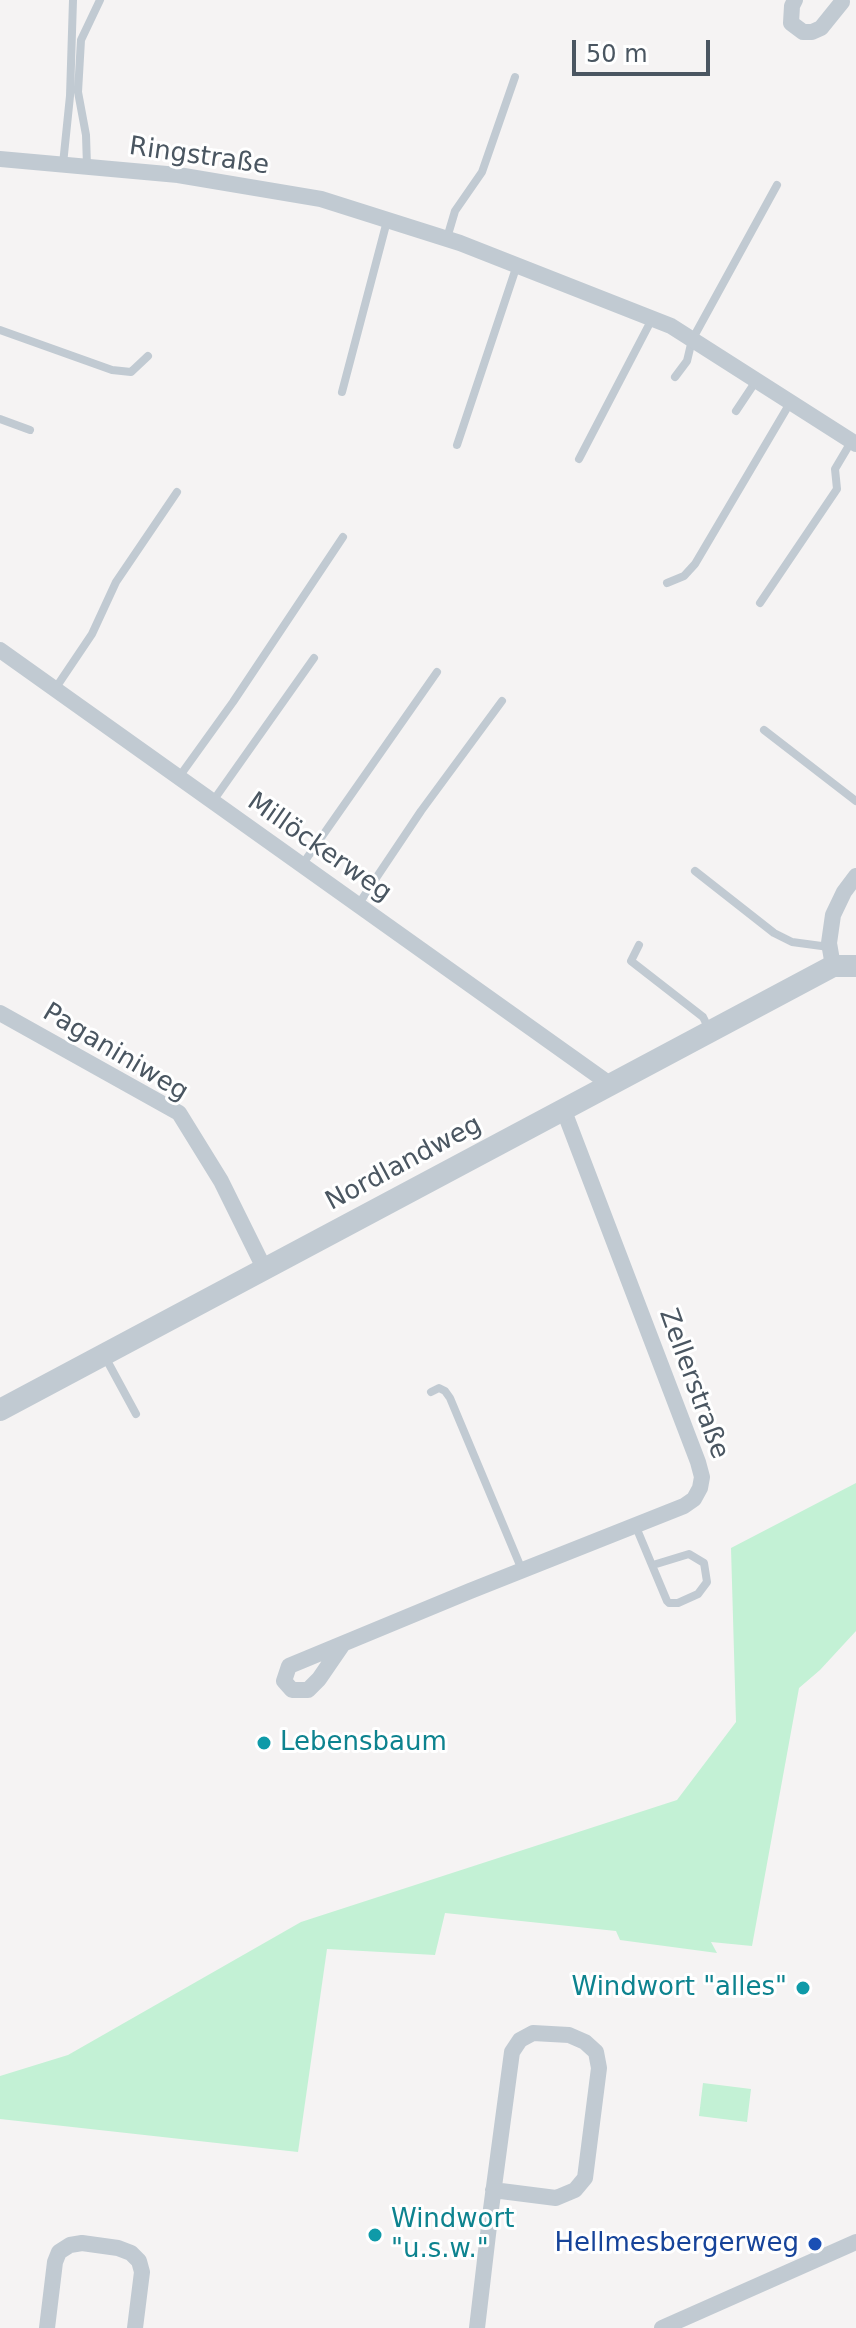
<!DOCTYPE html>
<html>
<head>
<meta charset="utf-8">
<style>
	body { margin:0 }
	#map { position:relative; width:856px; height:2328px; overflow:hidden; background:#f5f3f3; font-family:"DejaVu Sans",sans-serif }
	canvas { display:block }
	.scale { position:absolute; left:572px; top:40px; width:138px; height:36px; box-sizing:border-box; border:4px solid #4a5661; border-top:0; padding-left:10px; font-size:24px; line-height:28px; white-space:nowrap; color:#4a5661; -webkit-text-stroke:6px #fff; paint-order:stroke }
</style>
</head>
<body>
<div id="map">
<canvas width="856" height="2328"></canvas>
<div class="scale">50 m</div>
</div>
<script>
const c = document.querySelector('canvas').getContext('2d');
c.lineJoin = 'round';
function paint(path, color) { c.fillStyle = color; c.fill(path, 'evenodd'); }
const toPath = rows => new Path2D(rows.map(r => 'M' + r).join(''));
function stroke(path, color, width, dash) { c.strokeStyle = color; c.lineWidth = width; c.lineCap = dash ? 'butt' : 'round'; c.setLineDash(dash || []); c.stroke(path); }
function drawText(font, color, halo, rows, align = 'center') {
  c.font = font + ' "DejaVu Sans",sans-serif'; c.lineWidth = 6; c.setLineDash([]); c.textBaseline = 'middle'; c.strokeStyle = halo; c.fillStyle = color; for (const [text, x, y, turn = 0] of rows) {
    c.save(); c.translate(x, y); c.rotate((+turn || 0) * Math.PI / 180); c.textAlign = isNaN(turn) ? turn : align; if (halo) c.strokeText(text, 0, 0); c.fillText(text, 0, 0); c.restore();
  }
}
paint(toPath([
	[856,1483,856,1631,820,1670,799,1688,752,1946,711,1942,717,1953,620,1940,616,1931,445,1913,435,1955,327,1949,298,2152,0,2119,0,2076,68,2055,301,1922,677,1800,736,1722,731,1548],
	[703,2083,751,2089,747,2122,699,2116]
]), '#c3f1d5');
stroke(toPath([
	[63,164,70,96,73,0],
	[87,166,86,135,78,92,81,40,100,0],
	[447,238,455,211,482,172,515,77],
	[0,330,112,370,131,372,148,356],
	[675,377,687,361,692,340,777,185],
	[342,392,387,221],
	[736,411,756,381],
	[0,419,30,430],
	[457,445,517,265],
	[579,459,652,319],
	[667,583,684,576,695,564,790,403],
	[760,603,837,489,835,469,851,442],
	[55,689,92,634,116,582,177,492],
	[764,730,856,801],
	[179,777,233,702,343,537],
	[213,801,314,658],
	[302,865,437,672],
	[695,871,774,933,792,942,829,947],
	[358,905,421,811,502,701],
	[639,945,631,961,703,1017,710,1031],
	[104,1355,136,1414],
	[431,1392,439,1388,445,1391,450,1398,522,1570],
	[636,1527,667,1601,669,1603,678,1603,698,1594,707,1582,704,1563,689,1554,653,1565]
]), '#c1cad2', 8);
stroke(toPath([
	[795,0,792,6,791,23,803,32,812,32,821,28,842,2],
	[0,159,178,175,321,199,460,243,671,326,856,444],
	[0,650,611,1085],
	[833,966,829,943,833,915,844,892,856,876],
	[0,1013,179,1113,221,1181,265,1270],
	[343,1644,319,1679,308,1690,292,1690,284,1681,289,1666,470,1591,684,1506,694,1499,700,1488,702,1477,698,1462,564,1111],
	[47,2328,55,2262,59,2252,70,2245,82,2243,118,2248,131,2253,139,2261,142,2272,135,2328],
	[477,2328,491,2209,512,2052,520,2040,533,2033,569,2035,585,2042,596,2052,599,2068,585,2178,575,2190,556,2198,493,2190],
	[662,2328,856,2242]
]), '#c1cad2', 16);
stroke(toPath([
	[0,1410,833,966,856,966]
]), '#c1cad2', 22);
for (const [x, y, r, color] of [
	[264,1743,8,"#0f9aa8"],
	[803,1988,8,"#0f9aa8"],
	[375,2235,8,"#0f9aa8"],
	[815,2244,8,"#1a4fb4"]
]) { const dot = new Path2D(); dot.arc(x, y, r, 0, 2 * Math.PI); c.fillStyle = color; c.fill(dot); stroke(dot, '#fff', 3); }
drawText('26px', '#4a5661', '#fff', [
	["Ringstraße",199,157,8],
	["Millöckerweg",319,848,35],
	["Paganiniweg",115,1053,31],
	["Nordlandweg",404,1164,-28],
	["Zellerstraße",693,1384,70]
]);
drawText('26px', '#0d838f', '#fff', [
	["Lebensbaum",280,1743],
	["Windwort \"alles\"",787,1988,"right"],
	["Windwort",391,2220],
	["\"u.s.w.\"",391,2250]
], 'left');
drawText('26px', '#164399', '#fff', [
	["Hellmesbergerweg",799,2244]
], 'right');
</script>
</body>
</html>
